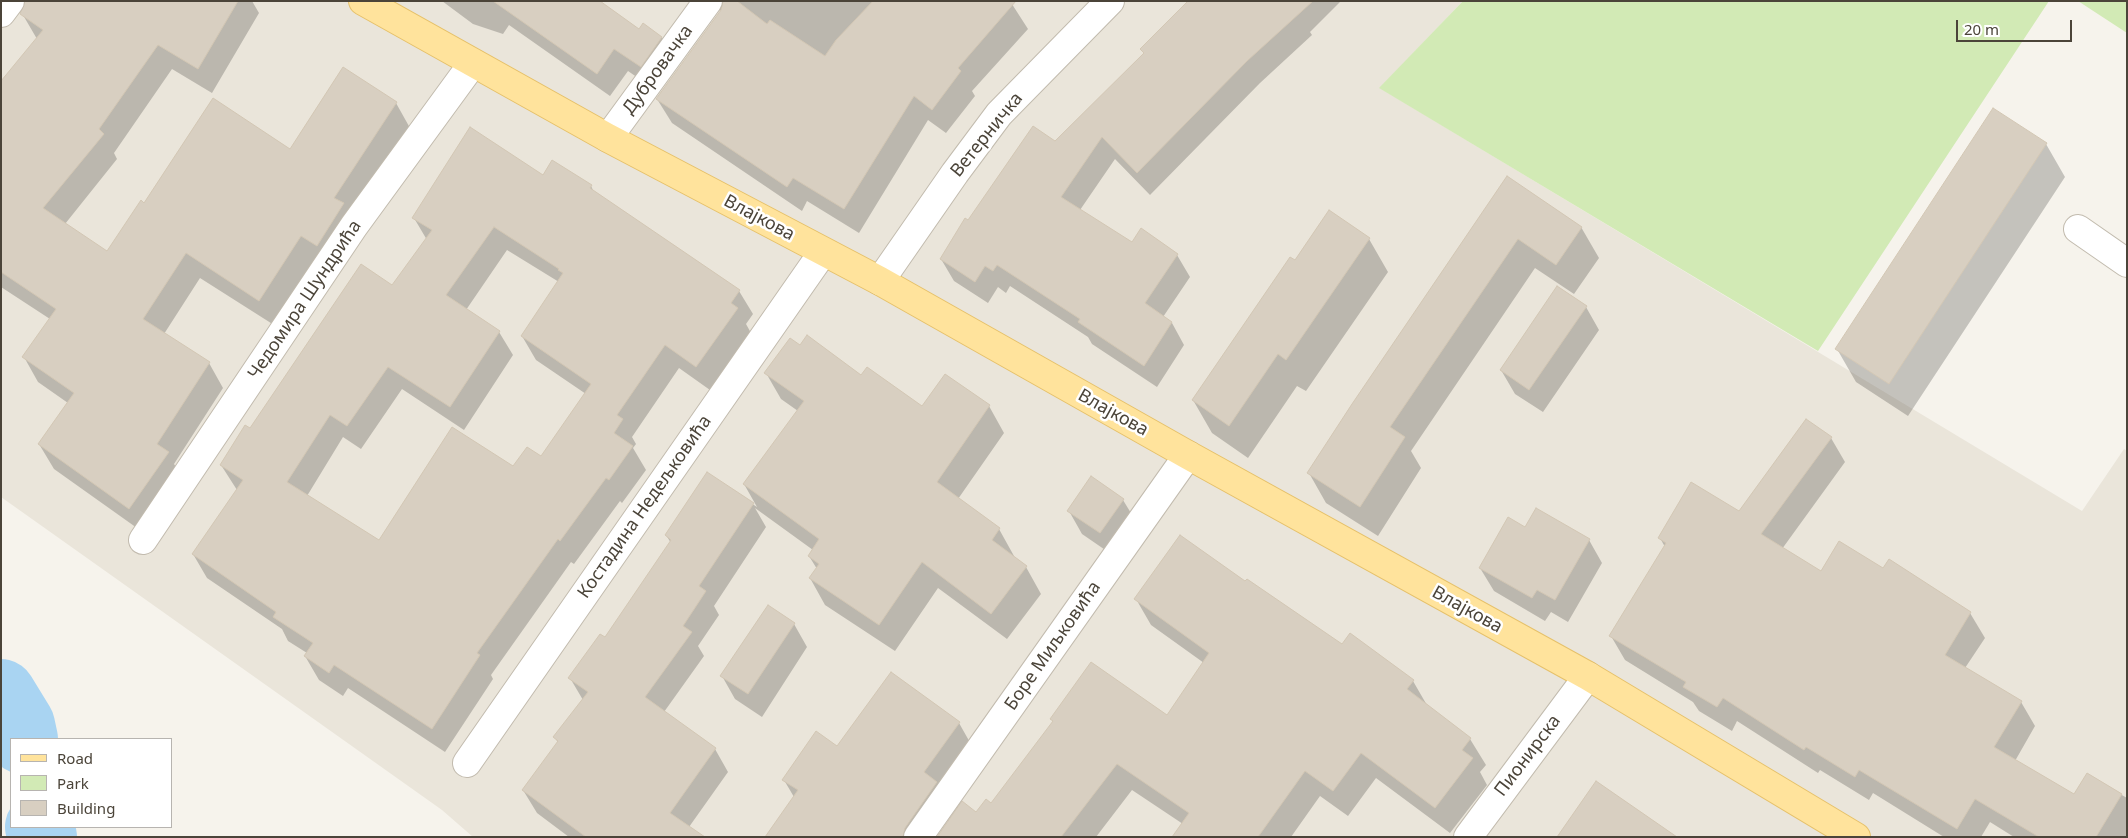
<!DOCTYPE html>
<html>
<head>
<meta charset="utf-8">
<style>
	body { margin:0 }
	#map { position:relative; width:2128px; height:838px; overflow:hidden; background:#f6f3ec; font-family:"Noto Sans",sans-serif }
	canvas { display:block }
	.frame { position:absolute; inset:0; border:2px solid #4b4439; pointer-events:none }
	.legend { position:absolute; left:10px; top:738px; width:162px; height:90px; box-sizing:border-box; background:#fff; border:1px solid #b7b4b0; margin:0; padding:6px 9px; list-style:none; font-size:15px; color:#4b4439 }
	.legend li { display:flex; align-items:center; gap:10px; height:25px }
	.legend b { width:25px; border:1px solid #b7b4b0 }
	.scale { position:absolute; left:1956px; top:20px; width:116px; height:22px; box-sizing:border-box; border:2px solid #4b4439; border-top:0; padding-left:6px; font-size:15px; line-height:18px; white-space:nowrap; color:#4b4439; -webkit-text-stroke:4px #fff; paint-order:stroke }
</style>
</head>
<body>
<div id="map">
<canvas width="2128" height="838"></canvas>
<div class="frame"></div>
<ul class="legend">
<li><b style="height:6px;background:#ffe39c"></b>Road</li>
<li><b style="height:14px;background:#d2eab5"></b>Park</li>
<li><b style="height:14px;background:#d8cfc1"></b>Building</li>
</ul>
<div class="scale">20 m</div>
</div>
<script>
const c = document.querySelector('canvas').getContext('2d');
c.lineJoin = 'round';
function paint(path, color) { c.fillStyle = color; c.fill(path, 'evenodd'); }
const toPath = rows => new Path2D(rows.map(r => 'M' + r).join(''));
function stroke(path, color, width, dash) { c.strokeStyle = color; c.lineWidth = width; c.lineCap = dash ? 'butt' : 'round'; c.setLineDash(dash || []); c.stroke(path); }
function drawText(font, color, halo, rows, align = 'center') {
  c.font = font + ' "Noto Sans",sans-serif'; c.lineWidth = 5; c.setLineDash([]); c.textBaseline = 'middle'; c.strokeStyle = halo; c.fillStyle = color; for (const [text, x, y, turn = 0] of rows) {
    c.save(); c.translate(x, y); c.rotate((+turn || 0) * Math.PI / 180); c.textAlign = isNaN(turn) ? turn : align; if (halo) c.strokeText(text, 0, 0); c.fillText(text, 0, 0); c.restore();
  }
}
paint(toPath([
	[1,1,1463,1,1380,88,2082,511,2124,449,2127,451,2127,837,473,837,442,810,1,497]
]), '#eae5da');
paint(toPath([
	[1463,1,2049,1,1818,351,1379,88],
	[2078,1,2127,1,2127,33]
]), '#d2eab5');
paint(toPath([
	[22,1,252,1,259,13,212,93,172,69,114,153,117,159,65,224,107,253,144,204,291,151,396,103,410,128,274,325,200,278,164,334,209,363,223,388,174,464,183,478,144,533,54,469,39,444,68,403,38,382,24,357,50,319,1,287,1,83,37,39,23,15,28,8],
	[442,1,598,1,639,31,643,25,662,38,675,60,654,89,628,71,610,96,509,25,503,34,473,24],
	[691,1,1010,1,1028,29,972,91,975,96,946,133,928,120,859,233,807,201,802,211,672,123,657,99,722,10,715,11],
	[1195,1,1341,1,1310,32,1312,35,1260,83,1150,195,1115,159,1080,210,1132,244,1177,255,1190,277,1163,317,1172,323,1184,345,1157,387,1092,344,1088,337,1010,286,1006,293,998,287,988,303,954,281,941,259,968,222,1055,143,1145,55,1142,50],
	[1994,110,2046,144,2065,177,1908,416,1856,382,1837,349],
	[543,177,591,186,594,192,739,291,753,314,746,324,751,333,710,390,679,368,632,437,636,444,633,448,646,470,622,503,620,501,574,564,571,562,491,675,493,679,445,752,348,688,343,696,319,680,305,656,307,653,288,641,282,629,207,578,193,554,237,490,221,465,251,430,393,287,427,240,414,218],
	[507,250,559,282,522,336,536,360,586,394,541,458,514,468,380,542,307,496,343,437,361,449,402,389,464,430,513,355,499,332,466,310],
	[1507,177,1581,227,1599,258,1574,294,1535,268,1411,451,1421,468,1378,536,1326,503,1309,473],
	[1369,239,1388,272,1306,391,1297,386,1248,458,1212,433,1193,400,1295,262],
	[1586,307,1599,330,1543,412,1515,394,1501,370],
	[800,346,923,408,989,406,1004,433,958,499,999,529,1014,556,1013,557,1026,567,1041,594,1007,639,938,588,895,651,825,605,810,578,817,569,809,556,813,550,755,508,766,527,714,606,719,615,698,646,704,656,664,712,715,749,728,772,689,827,703,837,569,837,537,813,523,790,558,743,555,737,583,700,570,678,605,639,671,543,666,535,707,474,757,507,744,484,798,411,781,399,766,373],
	[1831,438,1845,462,1782,549,1822,573,1883,570,1889,560,1970,613,1985,638,1965,668,2021,702,2035,726,2015,761,2075,796,2087,775,2127,798,2127,837,2014,837,1990,822,1981,837,1944,837,1873,793,1869,800,1820,770,1818,773,1737,721,1732,731,1699,711,1693,702,1625,660,1611,636,1665,547,1660,538,1739,512],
	[1123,500,1137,523,1114,556,1082,534,1069,511],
	[1525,528,1589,540,1602,563,1568,622,1551,612,1545,621,1494,591,1480,568],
	[1246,583,1343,646,1413,681,1428,707,1470,739,1486,765,1480,772,1487,785,1450,833,1376,778,1348,816,1320,796,1291,837,1174,837,1183,824,1132,790,1096,837,939,837,992,804,1053,722,1052,719,1168,717,1204,663,1151,625,1136,599],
	[794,624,807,647,762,717,735,699,722,676],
	[959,723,972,746,909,837,767,837,794,797,784,780,838,748]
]), '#0003');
stroke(toPath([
	[1,694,20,725,23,739],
	[40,827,42,837]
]), '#a9d4f2', 70);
const building = toPath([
	[25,1,238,1,198,69,158,45,99,129,104,134,43,208,107,251,141,200,144,203,213,98,290,149,343,67,397,102,334,198,344,203,317,246,301,236,259,301,186,253,143,319,210,362,157,444,169,452,129,509,38,444,74,393,22,357,56,309,1,272,1,81,43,30,20,14,25,1],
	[493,1,600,1,639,29,643,23,662,37,641,67,614,49,597,74,493,1],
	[723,1,737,1,767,24,770,20,825,56,836,40,873,1,1016,1,958,68,961,71,932,110,914,96,844,209,793,178,787,187,656,99,721,10,723,1],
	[1188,1,1313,1,1247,61,1137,173,1102,137,1061,197,1132,242,1141,228,1178,254,1145,303,1172,322,1144,366,1078,322,1080,319,997,265,993,271,985,266,975,282,940,259,965,218,968,220,1033,126,1055,141,1144,53,1140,49,1188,1],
	[1993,108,2047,143,1889,384,1835,349,1993,108],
	[470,127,543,175,552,160,592,185,590,188,740,290,731,303,738,308,696,367,665,345,617,415,623,419,614,433,633,446,609,480,606,478,560,541,558,539,477,653,480,655,432,729,334,665,329,673,304,656,313,643,273,617,276,612,192,554,243,480,220,465,245,425,250,428,361,264,392,285,432,230,412,218,470,127],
	[494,227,559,269,558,270,563,273,521,336,591,384,541,456,527,447,513,466,452,427,379,540,287,482,330,415,347,426,388,367,450,407,500,331,446,295,494,227],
	[1507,176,1582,227,1556,265,1518,239,1390,427,1405,437,1360,507,1307,473,1352,404,1507,176],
	[1329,210,1370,238,1286,360,1278,354,1229,426,1192,400,1290,257,1295,260,1329,210],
	[1557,286,1587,306,1529,390,1500,370,1557,286],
	[807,335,861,375,867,367,922,406,945,374,990,405,937,482,1000,528,992,540,1027,566,991,614,922,562,879,625,809,578,819,564,808,556,819,539,743,484,804,401,764,373,790,338,800,345,807,335],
	[1806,419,1832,437,1761,534,1821,571,1839,541,1883,568,1889,559,1971,612,1945,655,2022,701,1994,747,2074,794,2087,773,2122,794,2096,837,2039,837,1975,799,1957,829,1859,770,1855,777,1806,747,1804,750,1723,698,1717,707,1683,687,1686,682,1609,636,1666,543,1658,538,1691,482,1739,511,1806,419],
	[707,472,754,503,699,586,706,591,683,626,692,632,645,697,716,748,670,813,705,837,586,837,522,790,558,741,553,737,588,692,568,678,600,634,605,637,671,540,665,535,707,472],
	[1091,476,1124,499,1100,533,1067,511,1091,476],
	[1536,508,1590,539,1555,600,1537,590,1532,598,1479,568,1508,517,1525,527,1536,508],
	[1180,535,1245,581,1247,579,1342,644,1350,633,1414,680,1407,689,1471,738,1462,750,1473,758,1435,808,1361,753,1333,791,1305,771,1258,837,1172,837,1189,813,1117,764,1061,837,937,837,962,801,976,812,986,799,991,803,1053,721,1050,719,1091,662,1167,715,1209,653,1134,599,1180,535],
	[768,605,795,623,748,694,720,676,768,605],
	[891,672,960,722,924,772,937,782,905,828,903,837,765,837,798,790,782,780,816,731,837,746,891,672],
	[1596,781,1677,837,1557,837,1596,781]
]);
paint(building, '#d8cfc1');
stroke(building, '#d3c7b4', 1);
const minor = toPath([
	[1,13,10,1],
	[608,138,708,1],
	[2078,229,2127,263],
	[880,281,955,173,999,114,1110,1],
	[143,540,354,226,473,63],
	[467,763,823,252],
	[918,837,1188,455],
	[1468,837,1588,676]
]);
const major = toPath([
	[363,1,608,138,880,281,1188,455,1588,676,1856,837]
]);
stroke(minor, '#c2bbae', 30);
stroke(major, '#e6c16a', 30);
stroke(minor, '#fff', 28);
stroke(major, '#ffe39c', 28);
drawText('18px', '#4b4439', '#fff', [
	["Дубровачка",658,70,-54],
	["Ветерничка",987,135,-51],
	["Влајкова",759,218,28],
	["Чедомира Шундрића",305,300,-56],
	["Влајкова",1113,413,29],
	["Костадина Недељковића",645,507,-55],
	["Влајкова",1467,610,29],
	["Боре Миљковића",1053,646,-55],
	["Пионирска",1528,756,-53]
]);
</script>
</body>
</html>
